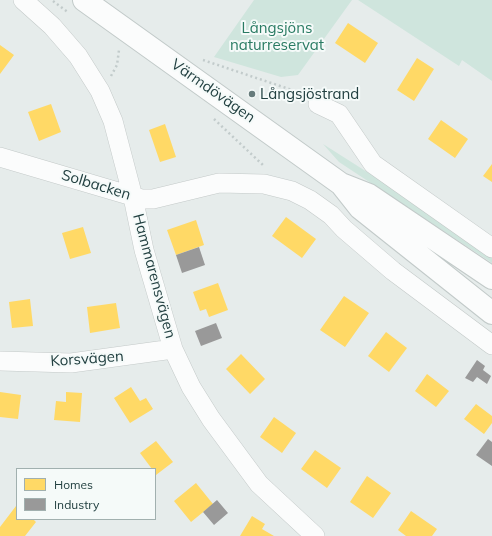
<!DOCTYPE html>
<html>
<head>
<meta charset="utf-8">
<style>
	body { margin:0 }
	#map { position:relative; width:492px; height:536px; overflow:hidden; background:#e6eceb; font-family:Mulish,sans-serif }
	canvas { display:block }
	.legend { position:absolute; left:16px; top:468px; width:140px; height:52px; box-sizing:border-box; background:#f5faf9; border:1px solid #a1b0af; margin:0; padding:5px 7px; list-style:none; font-size:12px; color:#224041 }
	.legend li { display:flex; align-items:center; gap:8px; height:20px }
	.legend b { width:20px; border:1px solid #a1b0af }
</style>
</head>
<body>
<div id="map">
<canvas width="492" height="536"></canvas>
<ul class="legend">
<li><b style="height:11px;background:#ffd966"></b>Homes</li>
<li><b style="height:11px;background:#999"></b>Industry</li>
</ul>
</div>
<script>
const c = document.querySelector('canvas').getContext('2d');
c.lineJoin = 'round';
function paint(path, color) { c.fillStyle = color; c.fill(path, 'evenodd'); }
const toPath = rows => new Path2D(rows.map(r => 'M' + r).join(''));
function stroke(path, color, width, dash) { c.strokeStyle = color; c.lineWidth = width; c.lineCap = dash ? 'butt' : 'round'; c.setLineDash(dash || []); c.stroke(path); }
function drawText(font, color, halo, rows, align = 'center') {
  c.font = font + ' Mulish,sans-serif'; c.lineWidth = 4; c.setLineDash([]); c.textBaseline = 'middle'; c.strokeStyle = halo; c.fillStyle = color; for (const [text, x, y, turn = 0] of rows) {
    c.save(); c.translate(x, y); c.rotate((+turn || 0) * Math.PI / 180); c.textAlign = isNaN(turn) ? turn : align; if (halo) c.strokeText(text, 0, 0); c.fillText(text, 0, 0); c.restore();
  }
}
paint(toPath([
	[254,0,352,0,298,75,281,77,214,57],
	[358,0,492,0,492,81,462,60,459,66],
	[323,144,430,212,492,255,492,263,339,162]
]), '#cfe5dd');
paint(toPath([
	[348,23,378,43,365,63,335,43],
	[0,45,14,55,0,74],
	[417,58,434,69,414,101,397,90],
	[51,104,61,132,39,141,28,112],
	[441,120,468,139,455,158,428,139],
	[165,124,176,157,160,162,149,130],
	[492,164,492,182,483,176],
	[286,217,316,239,302,258,272,236],
	[196,220,204,245,176,255,167,230],
	[83,227,91,253,70,259,62,233],
	[218,283,228,310,209,317,206,309,200,311,193,292],
	[344,296,369,313,345,347,320,330],
	[30,299,33,326,12,328,9,302],
	[116,303,120,328,90,333,87,307],
	[386,332,407,348,389,372,368,356],
	[241,354,265,379,250,394,226,369],
	[427,374,449,391,436,407,415,391],
	[131,387,140,401,146,398,153,409,130,423,114,398],
	[0,392,21,395,18,419,0,417],
	[66,392,82,393,80,422,54,420,56,401,66,402],
	[476,404,492,416,492,423,484,434,464,419],
	[274,417,296,433,282,453,260,437],
	[156,441,173,462,156,475,155,469,152,469,140,453],
	[315,450,341,468,327,488,301,469],
	[367,476,391,493,373,518,350,502],
	[196,483,213,504,191,522,174,501],
	[16,506,17,519,33,519,36,522,25,536,0,536,0,527],
	[411,511,437,529,432,536,406,536,398,530],
	[252,516,265,524,262,529,274,536,240,536]
]), '#ffd966');
paint(toPath([
	[199,247,205,265,182,273,176,255],
	[216,323,222,338,201,346,195,331],
	[477,360,485,366,483,370,491,376,487,384,477,377,473,382,465,378],
	[488,439,492,442,492,466,476,455],
	[217,500,228,513,214,525,203,512]
]), '#999');
const street = toPath([
	[23,0,52,26,78,56,100,91,113,121,133,197,144,250,173,349,191,387,211,419,259,484,315,536],
	[318,104,339,114,373,164,492,248],
	[0,157,142,199,153,199,219,183,264,184,292,191,310,200,331,215,344,229,393,271,492,345],
	[0,361,71,363,173,349]
]);
const secondary = toPath([
	[84,0,341,184,369,195,492,278],
	[341,184,360,208,492,313]
]);
stroke(street, '#c3c9c8', 20);
stroke(secondary, '#c2cac9', 24);
stroke(toPath([
	[53,1,69,13],
	[203,60,292,90,303,96],
	[111,76,117,65,119,50],
	[214,119,264,166]
]), '#c2cbcb', 2.5, [2, 3]);
stroke(street, '#fbfcfc', 19);
stroke(secondary, '#fbfcfc', 22);
for (const [x, y, r, color] of [
	[252,94,4,"#677c7c"]
]) { const dot = new Path2D(); dot.arc(x, y, r, 0, 2 * Math.PI); c.fillStyle = color; c.fill(dot); stroke(dot, '#f5faf9', 1.5); }
drawText('15px', '#297b63', '#f5faf9', [
	["Långsjöns",277,28],
	["naturreservat",277,45]
]);
drawText('15px', '#224041', '#f5faf9', [
	["Värmdövägen",213,91,35],
	["Solbacken",96,185,17],
	["Hammarensvägen",154,276,75],
	["Korsvägen",87,359,-4]
]);
drawText('15px', '#224041', '#f5faf9', [
	["Långsjöstrand",260,94]
], 'left');
</script>
</body>
</html>
